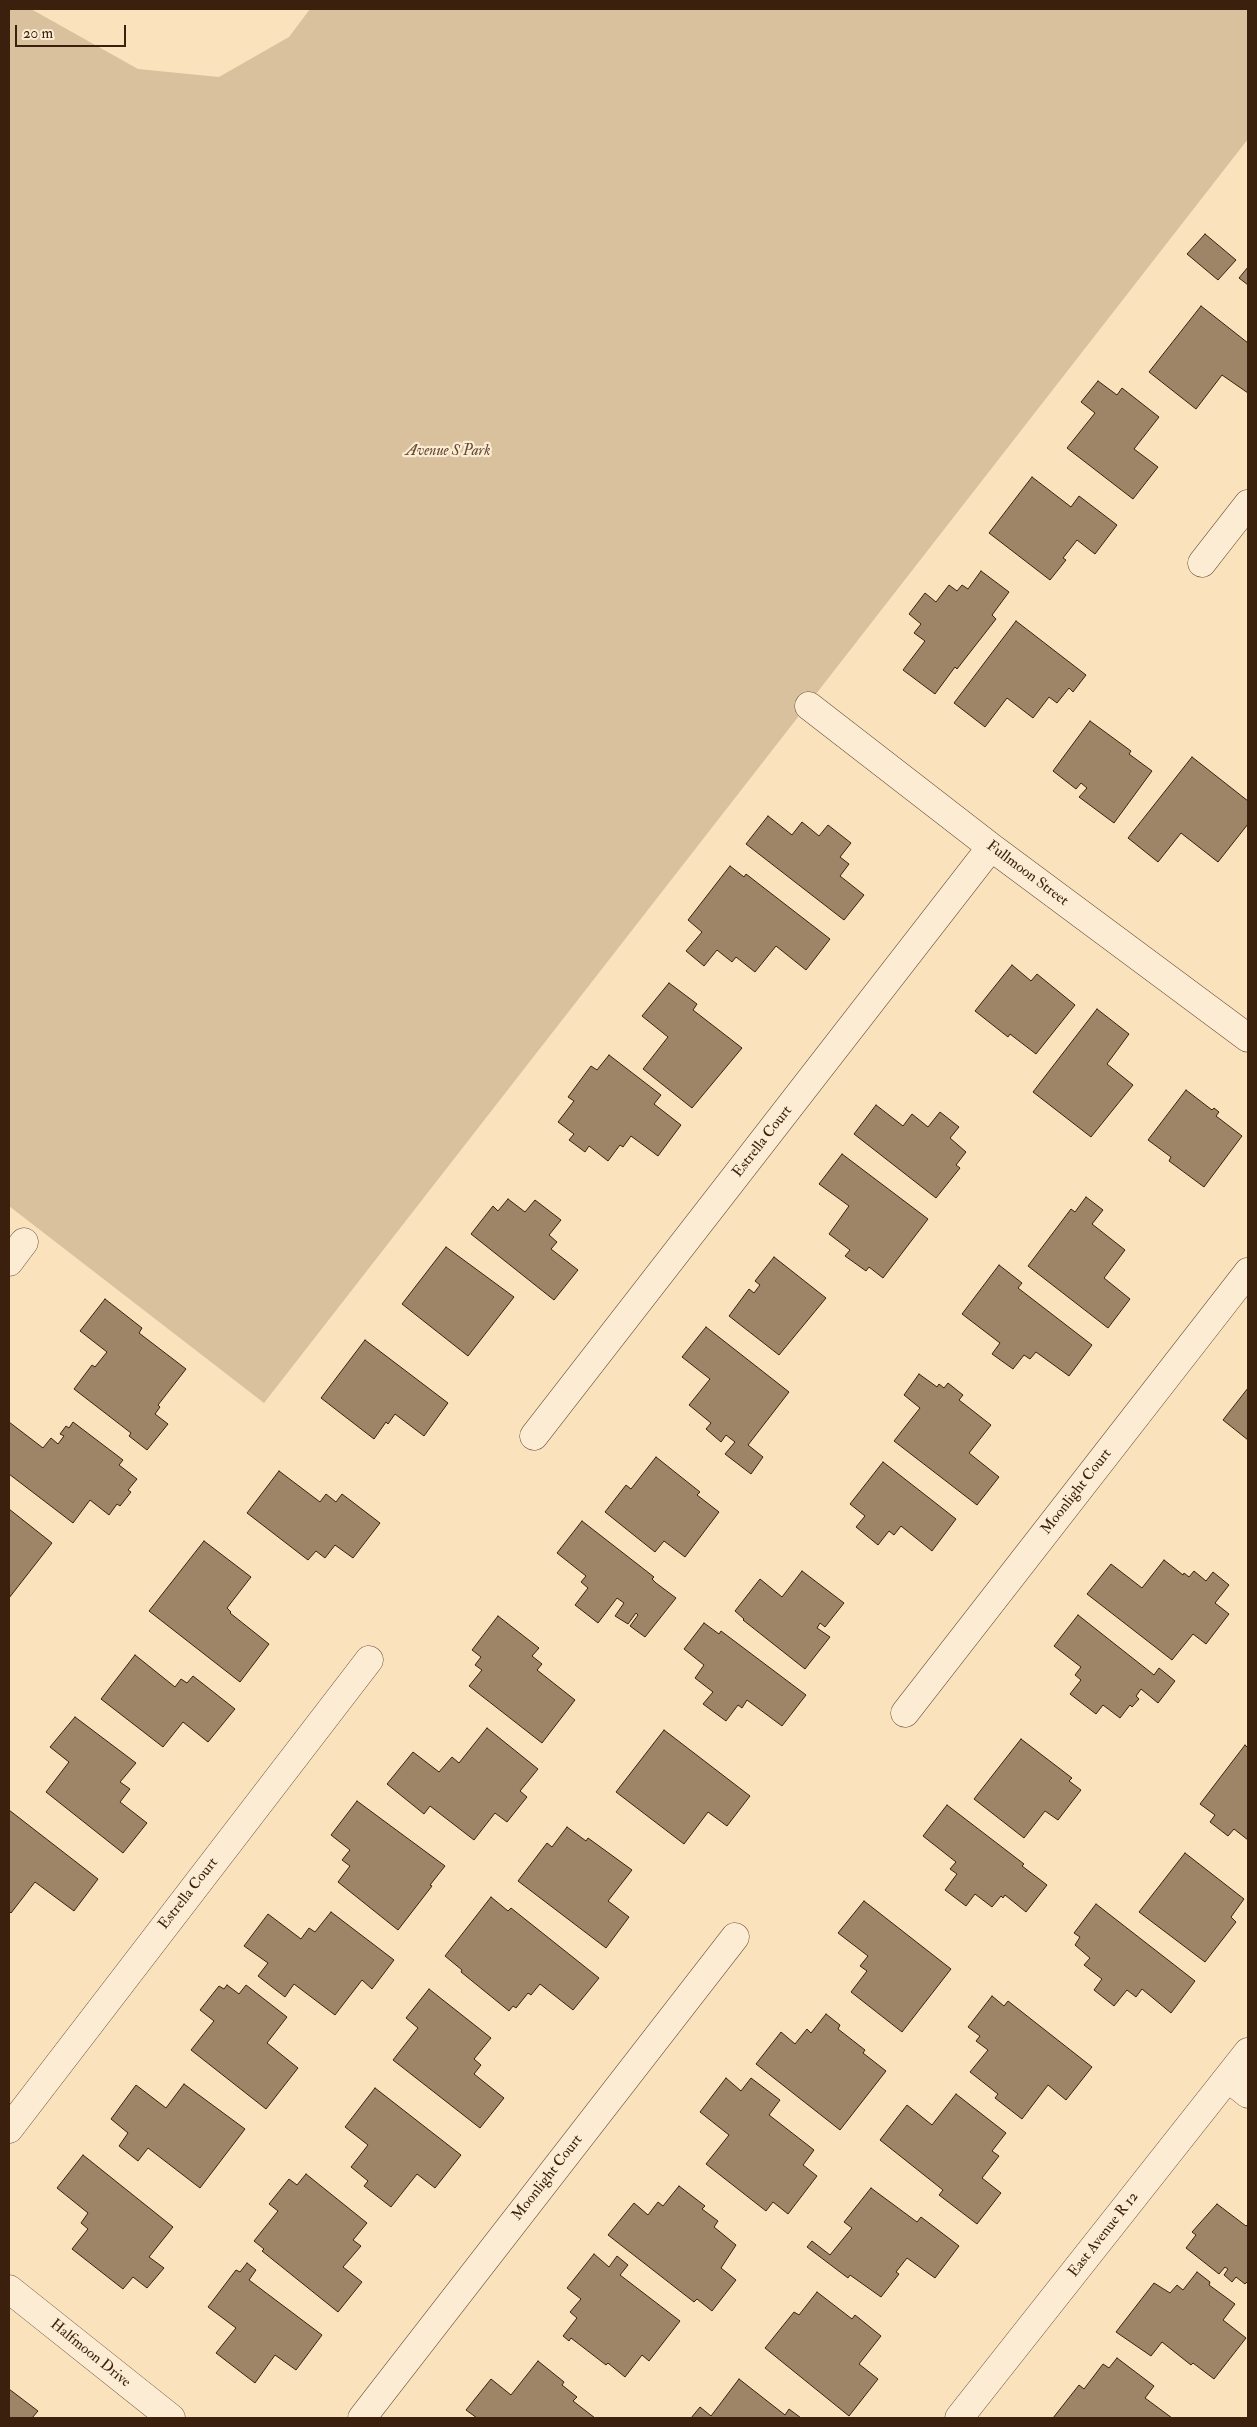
<!DOCTYPE html>
<html>
<head>
<meta charset="utf-8">
<style>
	body { margin:0 }
	#map { position:relative; width:1257px; height:2427px; overflow:hidden; background:#fae2bc; font-family:"IM FELL Double Pica",serif }
	canvas { display:block }
	.frame { position:absolute; inset:0; border:10px solid #3b210d; pointer-events:none }
	.scale { position:absolute; left:15px; top:25px; width:111px; height:22px; box-sizing:border-box; border:2px solid #3b210d; border-top:0; padding-left:6px; font-size:15px; line-height:18px; white-space:nowrap; color:#3b210d; -webkit-text-stroke:4px #fcecd3; paint-order:stroke }
</style>
</head>
<body>
<div id="map">
<canvas width="1257" height="2427"></canvas>
<div class="frame"></div>
<div class="scale">20 m</div>
</div>
<script>
const c = document.querySelector('canvas').getContext('2d');
c.lineJoin = 'round';
function paint(path, color) { c.fillStyle = color; c.fill(path, 'evenodd'); }
const toPath = rows => new Path2D(rows.map(r => 'M' + r).join(''));
function stroke(path, color, width, dash) { c.strokeStyle = color; c.lineWidth = width; c.lineCap = dash ? 'butt' : 'round'; c.setLineDash(dash || []); c.stroke(path); }
function drawText(font, color, halo, rows, align = 'center') {
  c.font = font + ' "IM FELL Double Pica",serif'; c.lineWidth = 4.5; c.setLineDash([]); c.textBaseline = 'middle'; c.strokeStyle = halo; c.fillStyle = color; for (const [text, x, y, turn = 0] of rows) {
    c.save(); c.translate(x, y); c.rotate((+turn || 0) * Math.PI / 180); c.textAlign = isNaN(turn) ? turn : align; if (halo) c.strokeText(text, 0, 0); c.fillText(text, 0, 0); c.restore();
  }
}
paint(toPath([
	[9,9,31,9,138,69,219,77,289,37,310,9,1248,9,1248,139,264,1403,9,1206]
]), '#dac19e');
const building = toPath([
	[1205,234,1236,260,1218,280,1187,254,1205,234],
	[1248,267,1248,285,1239,278,1248,267],
	[1201,306,1248,343,1248,393,1222,375,1196,409,1149,372,1201,306],
	[1098,381,1117,395,1122,388,1159,417,1134,449,1158,467,1133,499,1067,448,1095,413,1081,402,1098,381],
	[1032,477,1071,507,1079,496,1117,525,1095,554,1077,540,1063,558,1066,560,1050,580,989,533,1032,477],
	[981,571,1009,592,992,615,996,619,957,669,955,667,935,694,903,670,925,641,914,633,921,624,909,614,925,593,936,602,949,585,957,591,962,585,968,589,981,571],
	[1016,621,1086,675,1073,692,1069,688,1057,703,1049,697,1033,718,1007,698,985,727,954,703,1016,621],
	[1090,721,1131,751,1129,754,1152,771,1114,823,1079,797,1087,788,1081,783,1076,789,1053,771,1090,721],
	[1192,757,1248,801,1248,824,1218,862,1181,833,1158,862,1128,838,1192,757],
	[768,816,792,835,802,822,819,836,828,825,851,843,840,857,849,864,840,876,864,895,844,920,746,844,768,816],
	[730,866,744,877,746,874,830,939,806,970,776,946,755,972,736,957,732,962,717,950,704,966,686,951,702,932,688,920,730,866],
	[1012,965,1031,981,1037,974,1075,1005,1036,1054,1010,1034,1008,1037,975,1011,1012,965],
	[669,983,697,1004,693,1010,742,1048,692,1108,643,1069,668,1037,642,1016,669,983],
	[1097,1009,1129,1034,1107,1064,1133,1085,1091,1137,1033,1092,1097,1009],
	[609,1055,661,1095,654,1104,681,1125,658,1156,631,1136,623,1147,620,1145,608,1161,589,1146,585,1152,569,1140,574,1134,558,1122,574,1101,568,1097,591,1066,597,1070,609,1055],
	[1186,1090,1212,1110,1214,1108,1219,1112,1216,1116,1242,1136,1204,1187,1169,1161,1171,1157,1148,1140,1186,1090],
	[876,1105,903,1126,912,1114,928,1127,940,1112,959,1127,950,1138,966,1152,956,1165,960,1168,936,1198,854,1134,876,1105],
	[842,1154,928,1219,883,1278,869,1267,866,1271,845,1256,850,1250,829,1234,849,1206,819,1184,842,1154],
	[1086,1197,1103,1210,1092,1224,1125,1250,1104,1278,1130,1299,1108,1328,1028,1266,1071,1209,1075,1212,1086,1197],
	[508,1199,525,1212,535,1200,561,1220,549,1235,557,1242,551,1249,578,1270,554,1300,471,1234,493,1206,498,1211,508,1199],
	[446,1247,514,1297,468,1356,402,1304,446,1247],
	[774,1257,826,1298,779,1355,729,1316,749,1289,754,1293,760,1285,755,1281,774,1257],
	[999,1265,1022,1283,1018,1288,1092,1345,1069,1376,1036,1352,1030,1359,1024,1355,1013,1369,992,1354,1000,1343,962,1314,999,1265],
	[105,1299,142,1328,139,1333,186,1369,158,1405,160,1407,155,1414,168,1424,147,1450,129,1436,131,1433,74,1389,92,1365,95,1367,107,1352,80,1331,105,1299],
	[706,1327,789,1392,748,1445,763,1457,751,1474,725,1454,735,1442,726,1435,721,1442,706,1429,711,1423,689,1405,710,1379,682,1357,706,1327],
	[365,1340,448,1403,424,1436,395,1414,388,1424,386,1422,374,1439,321,1398,365,1340],
	[919,1374,937,1387,939,1384,944,1388,948,1383,963,1395,959,1400,991,1425,969,1453,999,1477,977,1505,894,1441,920,1408,904,1395,919,1374],
	[1248,1388,1248,1440,1223,1420,1248,1388],
	[9,1422,43,1448,51,1438,58,1444,64,1436,60,1434,66,1426,69,1428,73,1422,123,1460,119,1465,137,1479,128,1490,131,1492,120,1506,117,1504,109,1515,90,1500,73,1523,9,1474,9,1422],
	[656,1457,700,1492,697,1495,719,1512,685,1557,664,1541,655,1552,605,1512,626,1485,631,1489,656,1457],
	[883,1462,956,1519,932,1551,901,1526,894,1535,889,1531,878,1545,856,1527,865,1516,850,1504,883,1462],
	[279,1471,320,1502,326,1494,336,1502,342,1494,380,1523,353,1558,335,1545,325,1558,316,1551,308,1560,247,1513,279,1471],
	[9,1509,52,1543,9,1598,9,1509],
	[582,1521,654,1577,652,1579,656,1583,676,1598,645,1637,630,1626,638,1615,636,1613,628,1624,615,1616,624,1603,617,1598,598,1623,575,1605,588,1588,581,1582,586,1576,557,1553,582,1521],
	[204,1541,251,1577,227,1608,231,1612,230,1613,269,1644,240,1682,149,1611,204,1541],
	[1164,1560,1183,1575,1184,1573,1189,1577,1194,1571,1206,1581,1213,1572,1229,1585,1215,1603,1229,1614,1206,1644,1193,1634,1172,1660,1087,1594,1111,1564,1142,1588,1164,1560],
	[802,1571,844,1603,825,1627,820,1623,817,1628,830,1637,805,1669,743,1620,744,1619,735,1611,760,1579,782,1597,802,1571],
	[1078,1615,1154,1675,1159,1668,1175,1681,1158,1703,1141,1689,1136,1696,1139,1699,1132,1707,1130,1705,1120,1718,1103,1705,1096,1714,1070,1694,1081,1680,1075,1675,1081,1667,1054,1646,1078,1615],
	[498,1616,539,1648,532,1656,542,1664,537,1670,575,1700,542,1743,469,1686,482,1670,475,1665,481,1657,472,1650,498,1616],
	[704,1623,719,1634,721,1631,806,1695,782,1726,747,1700,742,1708,738,1705,726,1721,703,1704,713,1692,695,1678,704,1665,684,1649,704,1623],
	[135,1655,175,1687,181,1679,187,1683,193,1676,235,1709,208,1742,183,1722,163,1747,101,1699,135,1655],
	[75,1717,136,1763,120,1782,130,1789,120,1802,147,1823,123,1853,46,1792,69,1762,50,1747,75,1717],
	[487,1728,538,1769,520,1791,527,1797,507,1822,495,1813,474,1840,430,1806,424,1814,387,1784,413,1752,439,1772,452,1757,459,1763,487,1728],
	[664,1730,750,1796,727,1826,708,1812,684,1844,616,1792,664,1730],
	[1021,1739,1072,1778,1069,1781,1081,1790,1058,1820,1045,1811,1024,1838,974,1799,1021,1739],
	[1245,1745,1248,1748,1248,1840,1234,1829,1228,1836,1210,1822,1215,1815,1200,1804,1245,1745],
	[357,1801,445,1866,430,1885,432,1886,398,1930,338,1882,350,1866,342,1860,350,1850,331,1835,357,1801],
	[947,1805,1024,1864,1022,1866,1047,1885,1026,1912,1005,1895,1003,1898,1001,1896,992,1907,975,1894,966,1906,945,1890,957,1874,950,1869,956,1862,923,1836,947,1805],
	[9,1810,98,1879,74,1911,35,1882,11,1913,9,1911,9,1810],
	[567,1827,586,1841,588,1838,632,1870,608,1901,629,1917,606,1948,518,1881,547,1843,552,1847,567,1827],
	[1185,1853,1244,1899,1231,1917,1236,1922,1205,1962,1139,1912,1185,1853],
	[491,1897,508,1911,511,1908,599,1978,573,2010,540,1984,531,1995,528,1993,516,2008,513,2006,509,2011,461,1972,462,1970,445,1956,491,1897],
	[864,1901,951,1969,902,2032,851,1992,867,1971,860,1966,868,1956,838,1933,864,1901],
	[1096,1904,1195,1981,1171,2013,1142,1989,1136,1997,1127,1990,1114,2006,1094,1990,1102,1979,1084,1965,1090,1958,1075,1945,1080,1937,1074,1933,1096,1904],
	[331,1912,394,1960,372,1989,362,1980,335,2015,294,1984,285,1997,258,1976,268,1963,244,1946,268,1914,301,1939,309,1928,315,1932,331,1912],
	[227,1985,239,1994,246,1985,287,2017,267,2043,298,2068,266,2109,191,2050,214,2021,200,2010,219,1986,224,1989,227,1985],
	[429,1989,491,2038,474,2059,481,2065,474,2074,504,2098,480,2128,393,2060,418,2028,406,2018,429,1989],
	[992,1996,1004,2006,1008,2001,1092,2067,1066,2100,1048,2085,1022,2119,995,2098,998,2094,970,2072,988,2050,976,2041,980,2036,968,2027,992,1996],
	[826,2014,840,2025,838,2029,865,2050,863,2053,886,2071,840,2130,756,2064,781,2032,795,2044,807,2029,811,2033,826,2014],
	[726,2078,741,2091,751,2078,780,2100,769,2115,814,2150,803,2165,817,2176,788,2214,773,2202,766,2211,706,2164,729,2135,700,2112,726,2078],
	[184,2084,245,2129,200,2188,148,2148,138,2161,119,2146,128,2133,111,2119,136,2085,166,2108,184,2084],
	[375,2088,461,2155,435,2188,417,2174,391,2207,364,2186,368,2181,351,2167,368,2145,345,2127,375,2088],
	[956,2094,1006,2133,992,2151,999,2156,982,2178,1001,2193,977,2224,939,2195,943,2190,880,2140,907,2105,932,2125,956,2094],
	[83,2155,173,2227,149,2257,164,2268,147,2288,133,2277,123,2289,72,2249,88,2229,81,2223,88,2213,57,2188,83,2155],
	[306,2174,367,2223,353,2240,361,2246,343,2267,362,2282,338,2312,262,2251,264,2249,254,2241,278,2211,269,2204,289,2179,297,2185,306,2174],
	[679,2186,705,2206,702,2209,718,2221,714,2227,736,2245,721,2268,736,2280,712,2311,697,2299,694,2302,608,2235,634,2203,648,2215,658,2202,663,2206,679,2186],
	[871,2188,917,2222,921,2217,959,2246,935,2278,907,2258,896,2272,899,2274,881,2297,850,2275,848,2278,807,2247,812,2241,830,2255,852,2228,844,2222,871,2188],
	[1217,2204,1246,2226,1248,2224,1248,2281,1245,2284,1236,2277,1232,2282,1224,2275,1228,2269,1225,2267,1219,2274,1186,2248,1196,2235,1192,2232,1217,2204],
	[594,2254,609,2267,617,2256,628,2265,620,2275,680,2321,649,2361,642,2355,625,2377,608,2363,606,2365,571,2338,569,2341,563,2336,577,2318,570,2312,581,2299,567,2288,594,2254],
	[247,2263,256,2270,249,2280,322,2335,296,2370,275,2355,255,2383,216,2353,236,2328,208,2307,236,2270,240,2272,247,2263],
	[1197,2272,1210,2282,1209,2285,1235,2304,1223,2320,1246,2338,1214,2379,1193,2363,1191,2365,1162,2342,1151,2356,1116,2332,1154,2283,1170,2293,1177,2285,1183,2290,1197,2272],
	[817,2292,852,2319,855,2315,881,2336,859,2364,878,2379,849,2416,765,2348,794,2312,799,2315,817,2292],
	[1117,2358,1154,2386,1145,2398,1172,2418,1053,2418,1079,2385,1084,2389,1103,2364,1109,2368,1117,2358],
	[538,2361,564,2382,562,2385,577,2397,573,2401,595,2418,477,2418,466,2410,491,2379,511,2395,538,2361],
	[739,2379,785,2415,789,2409,801,2418,691,2418,700,2407,711,2416,739,2379],
	[9,2389,38,2411,32,2418,9,2418,9,2389]
]);
paint(building, '#9e8568');
stroke(building, '#3b210d', 1);
const minor = toPath([
	[1202,563,1248,504],
	[809,706,991,847,1248,1038],
	[9,1262,24,1242],
	[534,1436,991,847],
	[905,1713,1248,1272],
	[1228,2078,1248,2094],
	[9,2129,369,1660],
	[9,2289,171,2418],
	[362,2418,735,1937],
	[959,2418,1248,2052]
]);
stroke(minor, '#6b5139', 29);
stroke(minor, '#fcecd3', 28);
drawText('italic 15px', '#634931', '#fcecd3', [
	["Avenue S Park",448,452]
]);
drawText('15px', '#3b210d', '#fcecd3', [
	["Fullmoon Street",1027,874,37],
	["Estrella Court",763,1142,-52],
	["Moonlight Court",1077,1492,-52],
	["Estrella Court",189,1894,-52],
	["Moonlight Court",548,2178,-52],
	["East Avenue R 12",1104,2235,-52],
	["Halfmoon Drive",90,2354,39]
]);
</script>
</body>
</html>
